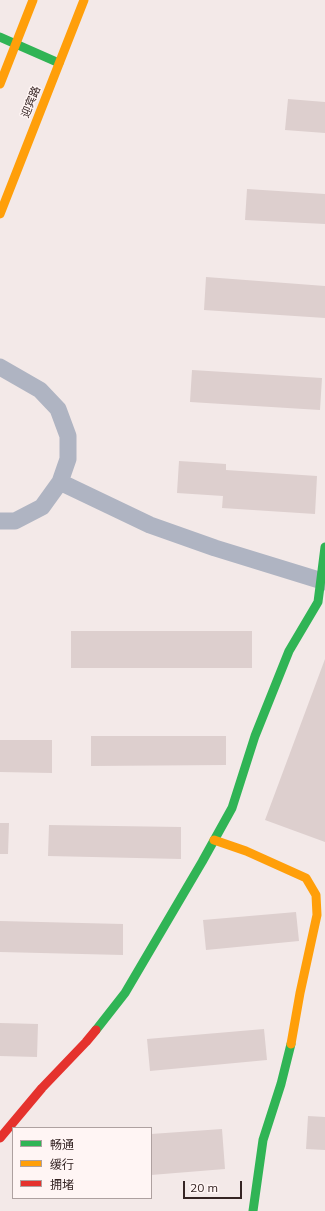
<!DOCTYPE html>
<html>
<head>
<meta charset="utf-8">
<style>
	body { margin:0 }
	#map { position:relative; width:325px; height:1211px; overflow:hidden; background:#f3e9e8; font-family:Mulish,"Noto Sans SC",sans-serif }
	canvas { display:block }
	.legend { position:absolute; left:12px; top:1127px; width:140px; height:72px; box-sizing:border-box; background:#fff5f4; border:1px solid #aea1a0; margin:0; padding:5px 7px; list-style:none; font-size:12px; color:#352423 }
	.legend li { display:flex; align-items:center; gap:8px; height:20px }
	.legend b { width:20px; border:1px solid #aea1a0 }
	.scale { position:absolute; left:183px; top:1181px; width:59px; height:18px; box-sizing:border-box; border:2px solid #352423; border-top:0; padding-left:5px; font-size:12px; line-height:14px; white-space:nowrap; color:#352423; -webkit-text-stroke:3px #fff5f4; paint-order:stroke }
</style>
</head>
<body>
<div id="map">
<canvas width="325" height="1211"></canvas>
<ul class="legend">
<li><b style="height:5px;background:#30b455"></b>畅通</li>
<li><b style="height:5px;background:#ff9f0a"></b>缓行</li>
<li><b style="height:5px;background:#e5322d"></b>拥堵</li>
</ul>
<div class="scale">20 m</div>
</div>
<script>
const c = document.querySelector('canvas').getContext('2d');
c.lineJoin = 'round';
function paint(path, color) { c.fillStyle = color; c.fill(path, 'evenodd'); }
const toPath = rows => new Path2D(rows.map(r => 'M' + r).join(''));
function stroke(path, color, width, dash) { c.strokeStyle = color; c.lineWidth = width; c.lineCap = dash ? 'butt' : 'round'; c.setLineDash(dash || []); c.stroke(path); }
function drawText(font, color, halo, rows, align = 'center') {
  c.font = font + ' Mulish,"Noto Sans SC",sans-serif'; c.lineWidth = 3; c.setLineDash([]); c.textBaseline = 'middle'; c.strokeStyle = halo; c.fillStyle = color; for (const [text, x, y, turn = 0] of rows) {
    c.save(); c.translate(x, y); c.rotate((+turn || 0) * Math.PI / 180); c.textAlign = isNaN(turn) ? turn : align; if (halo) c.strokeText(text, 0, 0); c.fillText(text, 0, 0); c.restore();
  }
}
paint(toPath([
	[288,99,325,102,325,133,285,130],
	[247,189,325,194,325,224,245,220],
	[206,277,325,286,325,318,204,310],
	[192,370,322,378,320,410,190,402],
	[179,461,226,464,226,470,317,476,315,514,222,508,223,496,177,493],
	[71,631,252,631,252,668,71,668],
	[325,659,325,842,265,820],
	[91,736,226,736,226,765,91,766],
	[0,740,52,740,52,773,0,772],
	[0,823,9,823,8,854,0,854],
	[49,825,181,827,181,859,48,856],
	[296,912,299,941,206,950,203,920],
	[0,921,123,924,123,955,0,952],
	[0,1023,38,1024,37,1057,0,1056],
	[264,1029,267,1060,150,1071,147,1039],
	[308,1116,325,1117,325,1150,306,1149],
	[222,1129,225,1169,151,1175,151,1134]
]), '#ddcfce');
stroke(toPath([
	[0,367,40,390,58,409,68,436,68,459,60,482,42,507,15,521,0,521],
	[60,482,150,525,215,548,325,582]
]), '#afb4c2', 17);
stroke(toPath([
	[0,37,59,63],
	[96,1030,125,993,202,862,232,808,255,736,289,651,318,602,325,547],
	[253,1211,263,1140,281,1084,291,1044]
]), '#30b455', 9);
stroke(toPath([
	[0,84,33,0],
	[0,214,84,0],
	[214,840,246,851,306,878,316,895,317,915,300,993,291,1044]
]), '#ff9f0a', 9);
stroke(toPath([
	[0,1138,42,1088,86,1042,96,1030]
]), '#e5322d', 9);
drawText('11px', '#352423', '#fff5f4', [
	["迎宾路",31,102,-68]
]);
</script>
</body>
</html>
